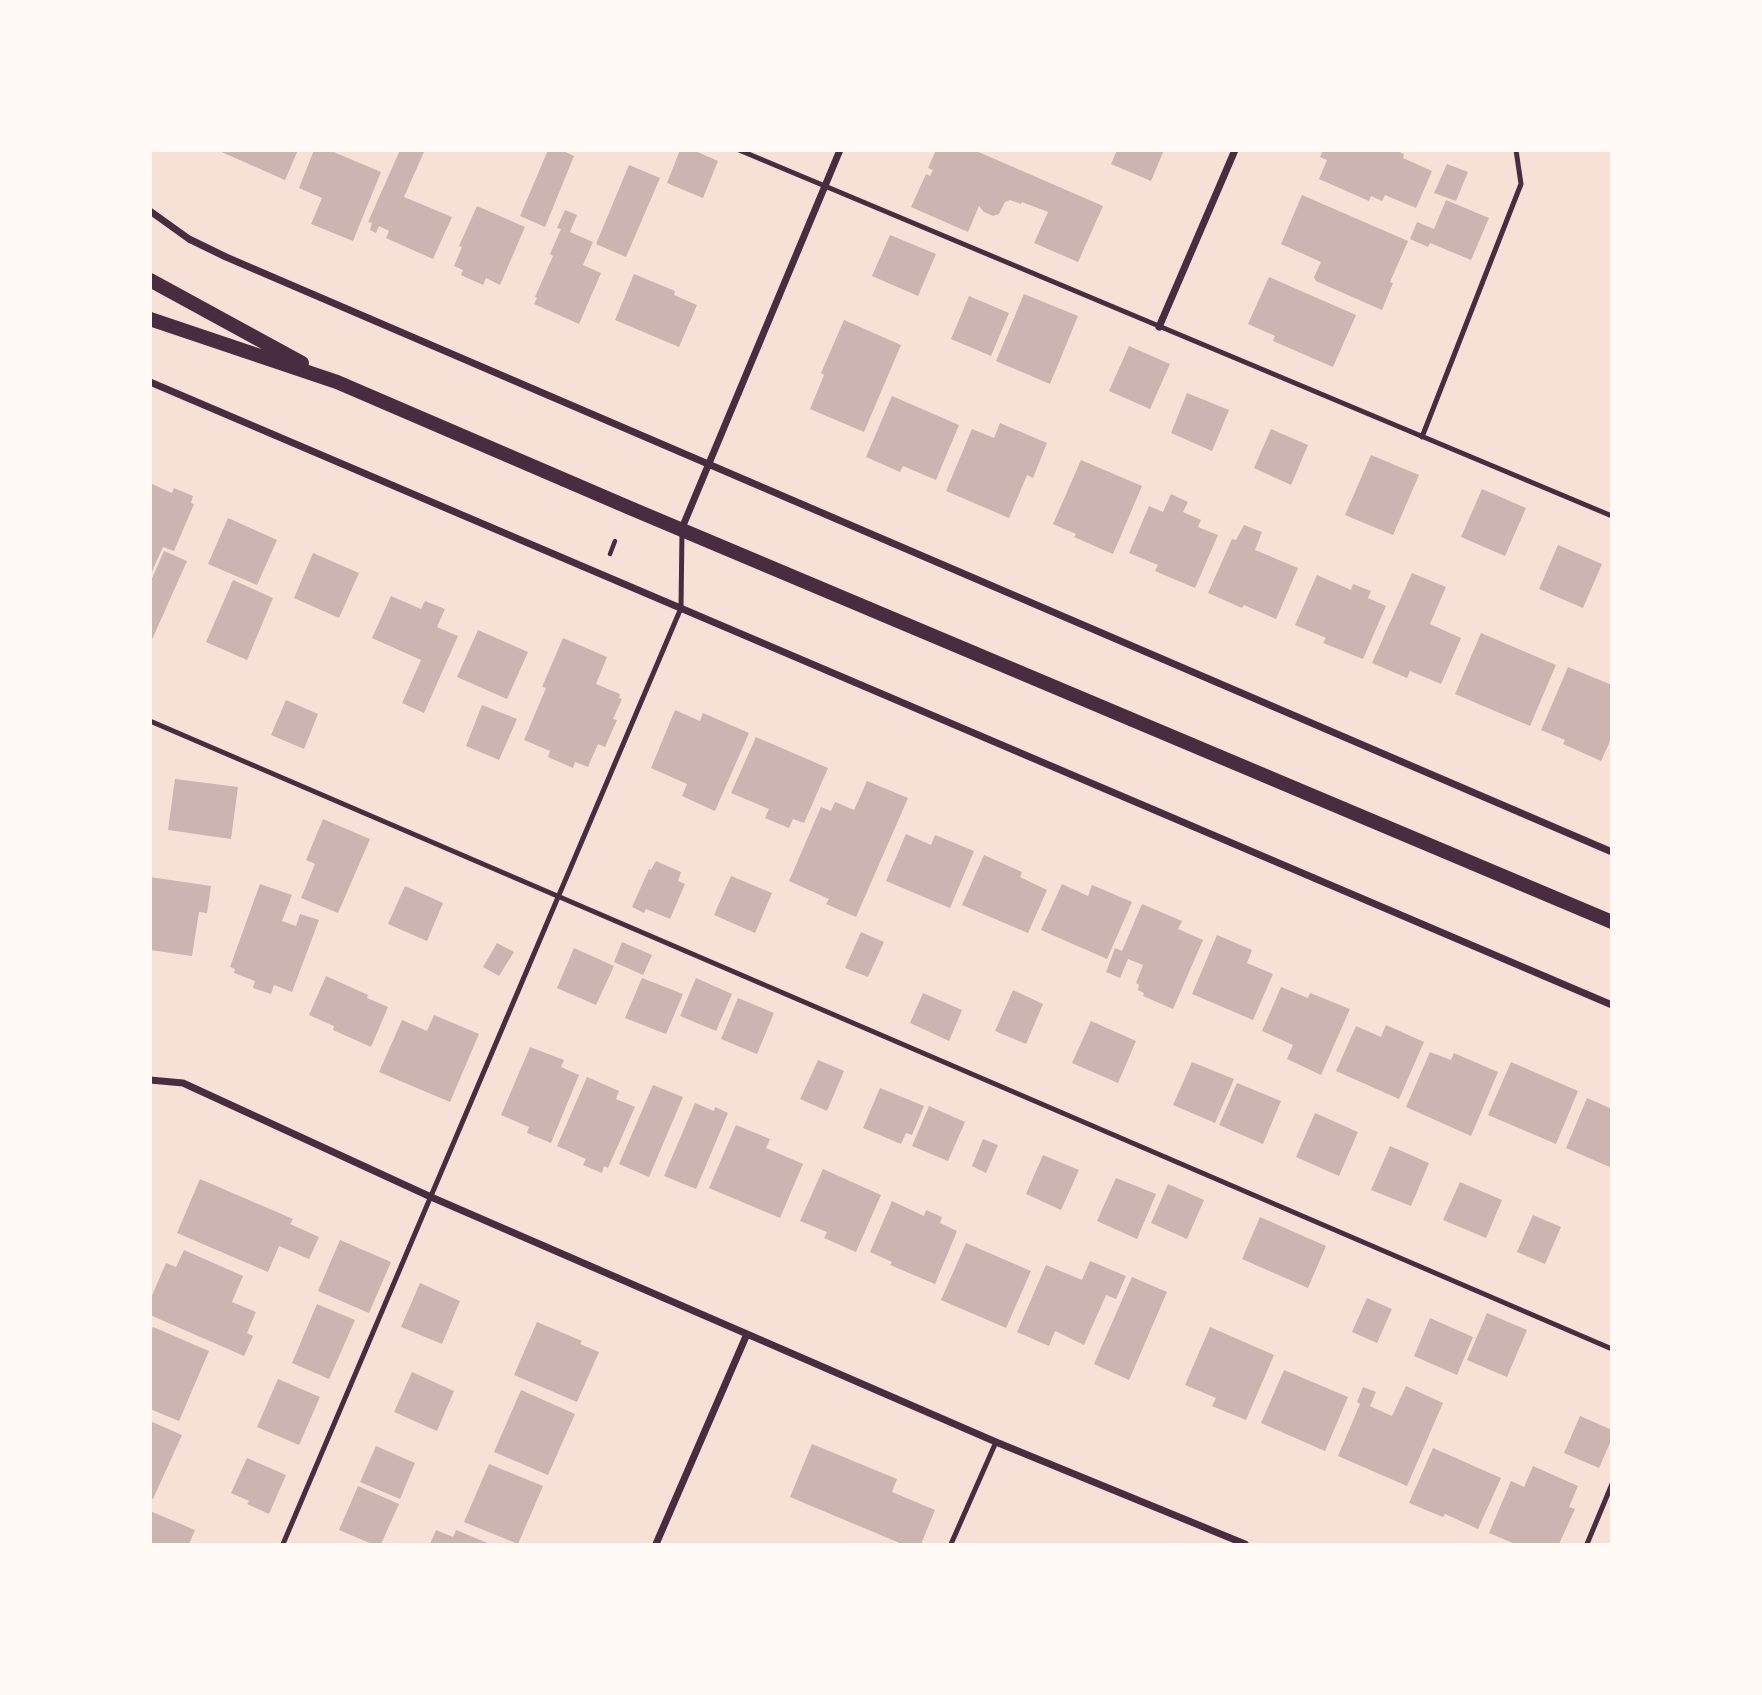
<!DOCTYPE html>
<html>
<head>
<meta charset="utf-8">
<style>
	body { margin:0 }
	#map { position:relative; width:1762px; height:1695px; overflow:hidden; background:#f7e1d7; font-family:"DejaVu Sans",sans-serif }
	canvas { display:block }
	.frame { position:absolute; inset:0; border:152px solid #fffaf5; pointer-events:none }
</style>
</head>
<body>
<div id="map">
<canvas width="1762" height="1695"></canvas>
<div class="frame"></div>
</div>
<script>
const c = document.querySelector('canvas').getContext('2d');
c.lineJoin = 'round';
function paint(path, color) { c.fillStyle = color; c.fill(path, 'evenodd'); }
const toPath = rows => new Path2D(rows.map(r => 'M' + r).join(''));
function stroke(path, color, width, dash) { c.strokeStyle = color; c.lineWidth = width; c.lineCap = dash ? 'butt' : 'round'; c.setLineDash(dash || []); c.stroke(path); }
paint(toPath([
	[217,150,298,150,285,180],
	[314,150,329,150,381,172,353,241,311,224,322,198,299,188],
	[400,150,424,152,404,197,452,217,433,259,386,238,389,231,379,226,376,233,370,230,372,223,368,222],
	[548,150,561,150,574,156,545,227,520,216],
	[680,150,693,150,718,161,703,198,667,183],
	[936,150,974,150,1103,206,1078,262,1034,243,1048,212,1022,202,1021,204,1010,200,1005,202,999,214,993,216,984,212,979,206,968,232,911,207,926,174,930,176,933,170,928,168],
	[1117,150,1164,150,1151,181,1111,164],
	[1323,150,1395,150,1404,154,1403,158,1432,171,1416,208,1385,195,1382,201,1371,196,1369,201,1319,179,1327,160,1320,157],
	[1447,164,1468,172,1456,201,1434,193],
	[629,165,660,178,626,257,596,244],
	[1302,195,1408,241,1390,282,1393,283,1382,310,1316,281,1314,277,1321,262,1281,244],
	[1446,200,1489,218,1471,260,1430,243,1428,247,1410,239,1417,222,1434,229],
	[477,206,525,227,500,285,486,278,483,285,461,275,463,270,454,266,462,247,459,246],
	[565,210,577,215,570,232,593,242,583,265,601,273,579,324,534,304,537,298,535,297,553,256,550,254,561,229,557,228],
	[890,235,936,254,918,296,872,276],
	[634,274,675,291,674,295,697,305,679,347,615,320],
	[1269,277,1356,315,1333,367,1273,341,1275,336,1248,324],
	[1024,294,1078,316,1050,384,996,361],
	[969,296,1009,313,991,356,951,339],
	[844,320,901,345,864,432,810,409,824,375,821,373],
	[1129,346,1170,364,1150,409,1109,391],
	[1187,393,1229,410,1212,451,1171,433],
	[892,396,959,425,936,480,903,466,900,472,866,457],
	[1000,423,1047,443,1033,478,1027,475,1009,518,946,491,972,429,994,438],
	[1271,429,1308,445,1291,485,1254,468],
	[1371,455,1419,475,1393,535,1345,515],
	[1081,460,1142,486,1113,554,1074,537,1076,534,1053,524],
	[150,483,172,493,174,488,193,496,191,503,194,504,174,551,163,547,150,576],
	[1482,489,1526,508,1505,556,1461,537],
	[1171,494,1188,502,1183,512,1201,520,1198,527,1218,535,1195,588,1155,571,1158,565,1129,553,1149,506,1163,512],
	[228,518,277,540,257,585,208,564],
	[1244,525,1262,532,1255,550,1298,568,1276,619,1244,605,1242,608,1208,593,1232,539,1236,540],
	[1558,545,1602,564,1583,608,1539,589],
	[164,551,187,561,150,644,150,583],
	[313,553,359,573,339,618,294,598],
	[1412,573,1446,587,1430,624,1461,638,1441,684,1410,671,1407,678,1372,663],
	[1317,575,1351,590,1353,584,1371,591,1368,598,1386,606,1363,659,1323,643,1326,638,1295,625],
	[233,580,273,598,247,660,206,642],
	[391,596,421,609,425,601,445,609,437,627,458,636,424,713,402,703,421,660,372,638],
	[478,630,528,652,507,699,457,677],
	[1481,633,1556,665,1530,726,1455,694],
	[563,638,607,657,596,684,620,694,619,698,622,699,613,719,617,720,605,747,598,744,588,767,575,762,573,768,548,757,550,751,524,740,546,688,542,687],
	[1568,667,1612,685,1612,737,1601,761,1563,744,1565,740,1541,730],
	[286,700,318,714,304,749,271,735],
	[482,705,517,719,499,760,466,746],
	[675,710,700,721,703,713,749,733,715,811,682,796,687,784,651,768],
	[756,737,828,768,804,823,793,819,789,828,765,818,769,809,731,793],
	[175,779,238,787,231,839,168,830],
	[867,781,908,798,856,917,826,904,829,899,789,881,821,807,831,811,835,802,854,810],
	[323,819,370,839,338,913,301,898,315,864,306,860],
	[906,834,931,845,935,835,974,851,950,908,886,881],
	[984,855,1022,872,1020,877,1047,890,1028,933,962,905],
	[656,861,681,872,678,881,685,884,670,919,646,909,644,913,632,907,649,869,651,870],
	[731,876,772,893,755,933,714,915],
	[150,877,211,886,207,913,199,912,192,956,150,950],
	[260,884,292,895,282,921,296,926,300,914,319,920,292,992,274,985,271,994,253,988,255,981,234,973,235,969,230,967],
	[1062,884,1088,896,1092,885,1132,902,1107,959,1041,930],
	[405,886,443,903,427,941,388,924],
	[1142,904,1182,921,1178,929,1203,940,1173,1009,1143,996,1144,993,1138,990,1139,985,1136,983,1143,965,1128,959,1120,978,1106,972,1115,948,1122,951],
	[861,932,884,942,868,977,845,968],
	[1217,935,1252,950,1247,963,1273,974,1253,1020,1192,994],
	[622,942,652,955,643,975,614,962],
	[497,943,514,952,499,976,483,967],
	[574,948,614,966,596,1005,557,988],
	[326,976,368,995,367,998,388,1007,371,1047,333,1030,334,1026,309,1015],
	[642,978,683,994,666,1034,625,1018],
	[696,978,732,994,716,1031,680,1016],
	[1281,987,1308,998,1310,993,1350,1009,1321,1075,1287,1059,1293,1045,1262,1031],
	[1013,990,1043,1004,1026,1044,995,1031],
	[923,993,962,1010,949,1041,910,1023],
	[738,998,774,1013,757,1054,721,1039],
	[434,1015,479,1034,450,1102,379,1072,402,1020,427,1031],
	[1091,1021,1136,1041,1118,1083,1072,1063],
	[1386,1025,1424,1042,1399,1099,1336,1071,1356,1026,1381,1037],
	[530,1047,564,1060,561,1067,579,1075,551,1143,527,1133,529,1127,501,1115],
	[1430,1052,1451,1060,1454,1053,1498,1072,1471,1136,1406,1107],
	[818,1060,844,1071,827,1111,800,1099],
	[1192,1062,1234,1079,1215,1123,1173,1105],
	[1511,1062,1578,1091,1556,1144,1488,1115],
	[587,1077,619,1091,616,1099,635,1107,608,1168,604,1166,602,1173,583,1165,586,1159,557,1146],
	[1237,1083,1281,1101,1263,1144,1219,1125],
	[653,1085,683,1097,649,1177,619,1164],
	[880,1088,924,1106,912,1135,906,1133,901,1144,863,1128],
	[1587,1098,1612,1109,1612,1168,1566,1148],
	[695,1103,714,1111,715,1107,728,1113,696,1189,664,1176],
	[929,1106,965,1122,948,1161,912,1146],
	[1315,1113,1358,1132,1339,1176,1296,1157],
	[736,1125,770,1139,766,1148,803,1164,780,1218,709,1188],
	[983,1139,998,1145,986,1173,972,1166],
	[1390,1146,1429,1163,1411,1206,1371,1190],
	[1043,1155,1079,1170,1061,1210,1026,1194],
	[823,1169,881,1195,856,1252,824,1238,827,1232,800,1221],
	[1116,1178,1156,1194,1137,1239,1097,1221],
	[200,1179,293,1219,290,1224,319,1237,309,1259,279,1246,268,1272,177,1233],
	[1460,1182,1502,1200,1486,1238,1443,1220],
	[1168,1184,1204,1200,1187,1239,1151,1223],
	[892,1201,924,1216,926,1210,942,1217,940,1223,957,1231,935,1284,890,1265,892,1262,870,1252],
	[1533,1215,1561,1227,1545,1264,1517,1252],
	[1260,1217,1326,1246,1308,1288,1242,1259],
	[340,1240,391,1262,369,1313,318,1291],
	[966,1243,1031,1271,1006,1328,941,1300],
	[184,1250,243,1276,232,1302,256,1312,247,1333,253,1336,244,1356,150,1315,150,1300,166,1263,176,1267],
	[1090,1261,1126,1276,1116,1299,1106,1295,1084,1345,1055,1331,1049,1346,1017,1332,1046,1265,1082,1280],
	[1132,1277,1167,1292,1129,1380,1094,1364],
	[420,1283,460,1301,442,1344,401,1327],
	[1367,1298,1392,1309,1377,1343,1352,1332],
	[317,1304,355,1320,329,1379,292,1363],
	[1487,1313,1527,1330,1507,1377,1467,1360],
	[1430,1318,1473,1337,1457,1375,1414,1356],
	[537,1322,582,1341,580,1344,599,1352,577,1402,514,1375],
	[153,1327,209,1351,179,1421,150,1409,150,1333],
	[1210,1327,1274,1355,1246,1420,1212,1406,1216,1398,1185,1385],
	[1284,1370,1348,1397,1325,1451,1261,1423],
	[412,1372,454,1391,437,1431,394,1412],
	[278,1379,320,1397,299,1445,257,1427],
	[1406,1386,1443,1403,1407,1486,1338,1456,1360,1404,1357,1402,1363,1387,1376,1392,1370,1406,1392,1416],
	[521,1390,575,1414,548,1475,494,1452],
	[1580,1416,1612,1430,1612,1438,1599,1468,1564,1453],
	[150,1421,182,1435,153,1499,150,1498],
	[812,1444,897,1479,892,1492,935,1510,921,1544,902,1544,790,1497],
	[376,1446,415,1463,400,1499,360,1482],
	[1433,1448,1501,1478,1478,1529,1445,1514,1443,1517,1409,1503],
	[247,1458,286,1475,269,1514,247,1504,249,1501,231,1493],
	[489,1464,543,1486,518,1544,464,1522],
	[1533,1466,1578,1486,1569,1507,1575,1509,1559,1544,1515,1544,1489,1533,1511,1481,1524,1487],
	[358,1486,399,1504,381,1544,372,1544,339,1530],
	[150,1511,195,1530,189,1544,150,1544],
	[436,1530,453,1537,456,1530,490,1544,430,1544]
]), '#ccb4b1');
stroke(toPath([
	[610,554,615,541]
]), '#4a2c40', 4.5);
stroke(toPath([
	[739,150,1612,516],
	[1422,437,1521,184,1516,150],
	[150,721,1612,1349],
	[283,1544,681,608,682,531],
	[951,1544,996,1442],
	[1587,1544,1612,1484]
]), '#4a2c40', 5);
stroke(toPath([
	[150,211,189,239,226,257,1612,852],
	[1159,327,1235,150],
	[150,382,1612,1005],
	[682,528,840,150],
	[150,1080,183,1083,431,1197,747,1334,996,1442,1245,1544],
	[656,1544,747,1334]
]), '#4a2c40', 7);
stroke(toPath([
	[150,280,302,363],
	[150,319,337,382,630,508,1612,922]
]), '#4a2c40', 14);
</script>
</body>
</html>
